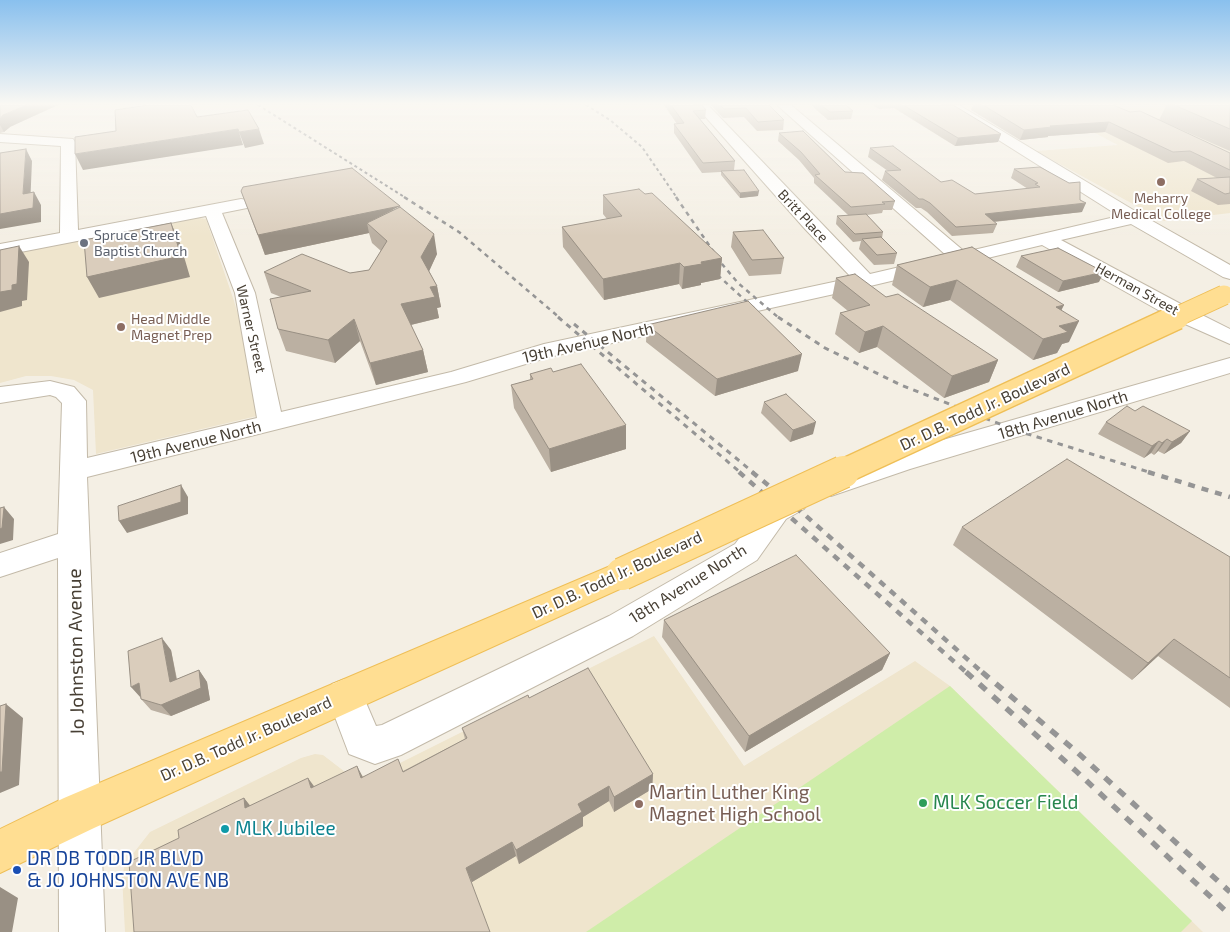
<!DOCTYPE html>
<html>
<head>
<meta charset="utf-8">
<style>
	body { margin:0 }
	canvas { display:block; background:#f4efe4 }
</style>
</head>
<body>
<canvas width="1230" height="932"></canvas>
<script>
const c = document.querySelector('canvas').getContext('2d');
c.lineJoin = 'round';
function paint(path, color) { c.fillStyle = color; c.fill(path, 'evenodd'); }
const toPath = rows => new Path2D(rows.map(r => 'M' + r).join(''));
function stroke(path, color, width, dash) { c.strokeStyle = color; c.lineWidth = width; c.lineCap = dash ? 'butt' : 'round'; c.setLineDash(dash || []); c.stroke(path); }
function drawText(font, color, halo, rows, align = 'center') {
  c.font = font + ' "Exo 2",sans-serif'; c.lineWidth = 4; c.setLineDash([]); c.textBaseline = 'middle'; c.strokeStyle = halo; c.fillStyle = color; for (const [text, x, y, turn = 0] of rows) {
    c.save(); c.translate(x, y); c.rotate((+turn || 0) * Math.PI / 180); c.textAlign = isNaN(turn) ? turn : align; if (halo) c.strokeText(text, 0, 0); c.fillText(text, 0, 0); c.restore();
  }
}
paint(toPath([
	[1041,105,1230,105,1230,213,1164,221,1036,151,1118,145],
	[193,217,206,219,234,301,249,353,257,416,96,454,93,390,74,380,51,376,26,376,0,383,0,255],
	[654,636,744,766,915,661,950,686,1203,932,125,932,122,876,125,864,150,832,301,758,315,754,323,755,349,775,374,776]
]), '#efe5cd');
paint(toPath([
	[950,686,1192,921,1181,932,586,932]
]), '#cfeda9');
const minor = toPath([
	[695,105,708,105,870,274,947,256,777,105,791,105,965,252,1119,216,943,105,959,105,1140,214,1230,265,1230,279,1223,277,1131,224,1061,240,1192,310,1230,329,1230,344,1176,320,1042,245,866,287,549,357,466,382,87,477,105,932,59,932,58,558,0,577,0,553,58,534,62,403,56,397,50,395,0,403,0,387,50,381,74,387,86,401,87,458,257,418,235,293,206,216,0,256,0,244,60,233,61,146,0,142,0,134,73,139,75,142,78,230,241,199,247,200,249,204,247,208,222,213,255,293,281,412,451,372,544,344,852,278,805,229,695,105],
	[1230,358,1230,373,910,469,831,496,821,493,817,486,821,479,890,455,1230,358],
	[794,492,804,495,808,502,804,509,786,519,757,560,633,636,401,755,375,764,349,754,327,696,332,684,345,679,358,684,376,726,382,725,609,616,735,544,766,503,794,492]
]);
const major = toPath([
	[622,561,633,565,638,574,633,583,94,828,0,873,0,829,64,798,622,561]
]);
stroke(minor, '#c3baa9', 2);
stroke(major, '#efbf57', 2);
paint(minor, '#fff');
paint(major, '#ffde92');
stroke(toPath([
	[258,105,406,198],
	[586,105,610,120,642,147,677,198]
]), '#959595', 2, [3, 3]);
stroke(toPath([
	[404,197,459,232,560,318],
	[676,197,722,264,738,283,779,318],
	[711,269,757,311]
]), '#959595', 2.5, [4.5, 4.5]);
stroke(toPath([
	[558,317,741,473],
	[778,317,825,348,901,385,1015,430,1152,473],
	[574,324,754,473]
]), '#959595', 3, [5.5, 5.5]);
stroke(toPath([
	[739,472,967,673],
	[752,472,805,515,983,673],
	[1148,472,1230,497]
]), '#959595', 4.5, [7, 7]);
stroke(toPath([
	[966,672,1076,771,1230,915],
	[982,672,1078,753,1230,892]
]), '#959595', 5.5, [9, 9]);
const majorBridgeFar2 = toPath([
	[1174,318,1224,295]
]);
const majorBridgeFar1 = toPath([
	[840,473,1177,317]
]);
const majorBridge = toPath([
	[622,574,843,472]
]);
stroke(majorBridgeFar2, '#efbf57', 21, []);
stroke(majorBridgeFar1, '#efbf57', 27, []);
stroke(majorBridge, '#efbf57', 34, []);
stroke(majorBridgeFar2, '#ffde92', 19);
stroke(majorBridgeFar1, '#ffde92', 24);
stroke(majorBridge, '#ffde92', 32);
paint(toPath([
	[0,105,10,127,4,132,0,133],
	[664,105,702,105,706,110,705,119,700,119,735,161,734,170,758,196,740,198,721,175,721,172,702,173,674,133,674,124,677,124],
	[711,105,769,105,784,120,783,130,757,131,744,117,723,118],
	[811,105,846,105,853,111,851,119,828,120],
	[872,105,953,105,1001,134,998,142,955,146,894,108,879,109],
	[973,105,1113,105,1230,153,1230,204,1218,205,1191,191,1197,179,1217,178,1184,161,1168,163,1105,132,1048,136,1048,137,1020,140,971,110],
	[1164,105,1230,105,1230,151,1159,120,1166,106],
	[779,133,895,201,892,210,883,210,882,213,867,215,883,232,882,238,897,253,894,264,874,265,859,249,861,241,853,242,836,224,837,216,848,215,814,183,814,178,799,160,778,141],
	[870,148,941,182,975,194,1028,189,1011,178,1014,169,1080,200,1082,212,994,222,997,224,993,233,952,236,927,212,921,208,916,208,882,180,885,171,888,171,868,157],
	[352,168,437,254,429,271,437,286,441,307,437,308,439,318,411,325,423,350,428,372,376,385,360,341,335,363,286,351,278,329,281,297,271,293,264,272,350,273,369,270,381,251,372,243,369,233,265,255,241,191],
	[603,195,722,258,720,279,701,283,701,285,682,289,679,284,604,300,563,247,562,227,607,219,603,214],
	[733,232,784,258,781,274,749,276,731,247],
	[972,247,1062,310,1069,342,1062,344,1057,353,1033,360,950,300,923,307,892,285,897,265],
	[1021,256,1099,282,1058,292,1016,267],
	[836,278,886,297,998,360,989,382,944,398,877,347,859,353,835,334,840,313,848,311,832,298],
	[647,325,798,371,715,396,646,342],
	[553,372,626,449,551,472,514,408,511,385,530,380,530,374],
	[764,402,813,434,790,442,761,413],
	[1135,411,1190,431,1181,443,1164,454,1158,451,1154,455,1151,453,1144,458,1098,434,1106,422],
	[962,527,1230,557,1230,708,1158,656,1132,680,953,545],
	[664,620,890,653,882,670,745,752,662,637],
	[171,650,177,679,199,670,207,682,210,700,171,716,151,710,141,699],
	[529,698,653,774,652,789,614,812,609,801,583,817,583,826,519,864,516,856,472,882,179,838,244,798,250,806,314,787,363,777,403,771,465,739,462,728]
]), '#bbb0a2');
paint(toPath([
	[27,105,58,105,10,127,4,132,0,125,0,119,3,115],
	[1109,122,1105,132,1048,136,1048,137,1020,140,1024,130,1050,126],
	[238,129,243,145,83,170,75,154],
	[259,129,264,144,245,148,239,132],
	[1001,134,998,142,955,146,958,138],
	[26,149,32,161,30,207,23,194],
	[759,191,758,196,740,198,740,193],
	[34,192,41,205,41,222,0,229,0,214],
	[1086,203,1082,212,981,223,985,214],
	[400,206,367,223,369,233,265,255,258,235],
	[171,223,180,243,190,277,99,298,87,277],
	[434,234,437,254,426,278,421,257],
	[19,246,29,262,27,300,22,301,22,306,0,312,0,292,12,285],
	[722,258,720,279,701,283,701,285,682,289,684,267,701,262],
	[680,263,679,284,604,300,603,279],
	[1104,272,1099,282,1058,292,1063,281],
	[957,280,950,300,923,307,930,287],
	[437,286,441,307,437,308,439,318,406,326,401,304,430,287],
	[1064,305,1054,325,1056,307],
	[354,319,360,341,335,363,328,340],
	[1079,321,1069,342,1062,344,1057,353,1033,360,1043,339,1059,326],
	[883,326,877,347,859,353,865,332],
	[423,350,428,372,376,385,370,363],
	[802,354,798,371,715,396,717,379],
	[998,360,989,382,944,398,952,376],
	[816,422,813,434,790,442,793,430],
	[626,425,626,449,551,472,549,449],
	[1190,431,1181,443,1164,454,1172,442],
	[1167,439,1158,451,1154,455,1162,443],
	[1159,441,1151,453,1144,458,1152,446],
	[181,485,188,497,188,514,127,533,119,521],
	[4,507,14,519,13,540,0,544,0,529],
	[162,638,171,650,179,693,170,682],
	[1174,639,1158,656,1132,680,1148,663],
	[890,653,882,670,745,752,749,736],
	[199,670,207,682,210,700,171,716,161,705],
	[139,683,141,698,131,687],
	[6,704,23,718,19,785,0,793,0,772],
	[357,766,365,781,361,778],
	[653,774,652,789,614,812,614,797],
	[308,778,319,793,311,788],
	[609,786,609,801,583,817,583,826,519,864,516,850,578,804],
	[244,798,256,813,245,808],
	[512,842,516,856,472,882,466,868],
	[0,887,18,898,12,932,0,932]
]), '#999084');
const building = toPath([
	[0,105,27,105,3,115,0,119,0,105],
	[148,105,190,105,192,107,197,117,248,110,259,129,239,132,238,129,75,154,75,137,116,131,115,110,148,105],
	[671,105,702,105,706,110,693,111,735,161,703,163,674,124,684,123,671,105],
	[720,105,769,105,784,120,758,122,746,108,724,109,720,105],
	[821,105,846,105,853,111,830,112,821,105],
	[903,105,953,105,1001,134,958,138,903,105],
	[983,105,1113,105,1130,112,1140,111,1230,153,1230,170,1190,151,1173,152,1109,122,1050,126,1052,127,1024,130,983,105],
	[1174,105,1230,105,1230,129,1174,105],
	[803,131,845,172,863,173,895,201,882,202,885,204,851,207,815,175,820,174,801,152,779,133,803,131],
	[893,146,941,182,952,180,975,194,1040,187,1035,184,1038,183,1014,169,1040,167,1069,183,1080,182,1080,200,1086,203,985,214,997,224,956,227,930,203,923,199,919,199,885,171,901,170,870,148,893,146],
	[26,149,23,194,34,192,33,208,0,214,0,153,26,149],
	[352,168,400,206,258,235,241,191,243,187,352,168],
	[744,170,759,191,740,193,721,171,744,170],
	[1230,177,1230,193,1225,194,1197,179,1230,177],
	[639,189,645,194,652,193,722,258,701,262,702,264,684,267,680,263,603,279,562,227,622,216,603,195,639,189],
	[400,207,434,234,421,257,437,286,430,287,435,297,401,304,423,350,370,363,354,319,328,340,278,329,270,299,311,291,264,272,302,254,350,273,369,270,387,241,367,223,400,207],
	[866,214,883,232,855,234,837,216,866,214],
	[171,223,181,256,87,277,84,240,171,223],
	[763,230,784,258,752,260,733,232,763,230],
	[881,237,897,253,877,255,862,239,881,237],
	[19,246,17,284,12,285,12,290,0,292,0,250,19,246],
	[972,247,1064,305,1056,307,1079,321,1059,326,1068,332,1043,339,957,280,930,287,897,265,972,247],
	[1058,248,1104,272,1063,281,1021,256,1058,248],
	[855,274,886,297,898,294,998,360,952,376,883,326,865,332,840,313,870,305,836,278,855,274],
	[748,301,802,354,717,379,647,325,748,301],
	[581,364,626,425,549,449,511,385,533,379,530,374,551,368,553,372,581,364],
	[786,394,816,422,793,430,764,402,786,394],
	[1127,406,1135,411,1143,406,1190,431,1172,442,1167,439,1162,443,1159,441,1152,446,1106,422,1127,406],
	[1067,459,1230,557,1230,678,1174,639,1148,663,962,527,1067,459],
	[181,485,181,502,119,521,118,506,181,485],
	[4,507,2,528,0,529,0,508,4,507],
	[796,555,890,653,749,736,664,620,796,555],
	[162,638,170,682,199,670,201,688,161,705,141,699,139,683,131,687,128,651,162,638],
	[588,668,653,774,614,797,609,786,578,804,582,812,516,850,512,842,466,868,490,932,134,932,129,862,179,838,178,830,244,798,245,808,308,778,311,788,357,766,361,778,398,759,403,772,467,738,462,728,528,695,529,698,588,668],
	[6,704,2,772,0,772,0,706,6,704]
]);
paint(building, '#dacdbc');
stroke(building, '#999084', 1);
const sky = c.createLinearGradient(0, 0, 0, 236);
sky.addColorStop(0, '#89c0ee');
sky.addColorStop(0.44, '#faf8f3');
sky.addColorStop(1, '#faf8f300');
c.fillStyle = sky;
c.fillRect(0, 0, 1230, 236);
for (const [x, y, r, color] of [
	[1161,182,5,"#8d6e63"],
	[84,243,5,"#6b7280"],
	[121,327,5,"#8d6e63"],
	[923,803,5,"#2e9e5b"],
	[639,804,5,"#8d6e63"],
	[225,829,5,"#0f9aa8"],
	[17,870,5,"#1a4fb4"]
]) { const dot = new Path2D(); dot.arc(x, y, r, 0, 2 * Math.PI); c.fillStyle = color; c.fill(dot); stroke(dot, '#fff', 2); }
drawText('14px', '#785e54', '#fff', [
	["Meharry",1161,198],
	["Medical College",1161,214],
	["Head Middle",131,319,"left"],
	["Magnet Prep",131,335,"left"]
]);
drawText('14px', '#473f34', '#fff', [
	["Britt Place",803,216,47],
	["Herman Street",1137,289,29],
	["Warner Street",251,329,77]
]);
drawText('14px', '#5b616d', '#fff', [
	["Spruce Street",94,235],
	["Baptist Church",94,251]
], 'left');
drawText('16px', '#473f34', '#fff', [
	["19th Avenue North",588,343,-13],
	["Dr. D.B. Todd Jr. Boulevard",985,407,-25],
	["18th Avenue North",1063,415,-17],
	["19th Avenue North",196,442,-14],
	["Dr. D.B. Todd Jr. Boulevard",617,575,-25],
	["18th Avenue North",688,584,-32],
	["Dr. D.B. Todd Jr. Boulevard",246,739,-24]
]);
drawText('19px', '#473f34', '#fff', [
	["Jo Johnston Avenue",76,652,-91]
]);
drawText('19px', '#785e54', '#fff', [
	["Martin Luther King",649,793],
	["Magnet High School",649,815]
], 'left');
drawText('19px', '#27864d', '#fff', [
	["MLK Soccer Field",933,803]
], 'left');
drawText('19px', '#0d838f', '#fff', [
	["MLK Jubilee",235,829]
], 'left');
drawText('19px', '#164399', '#fff', [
	["DR DB TODD JR BLVD",27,859],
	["& JO JOHNSTON AVE NB",27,881]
], 'left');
</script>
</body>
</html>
